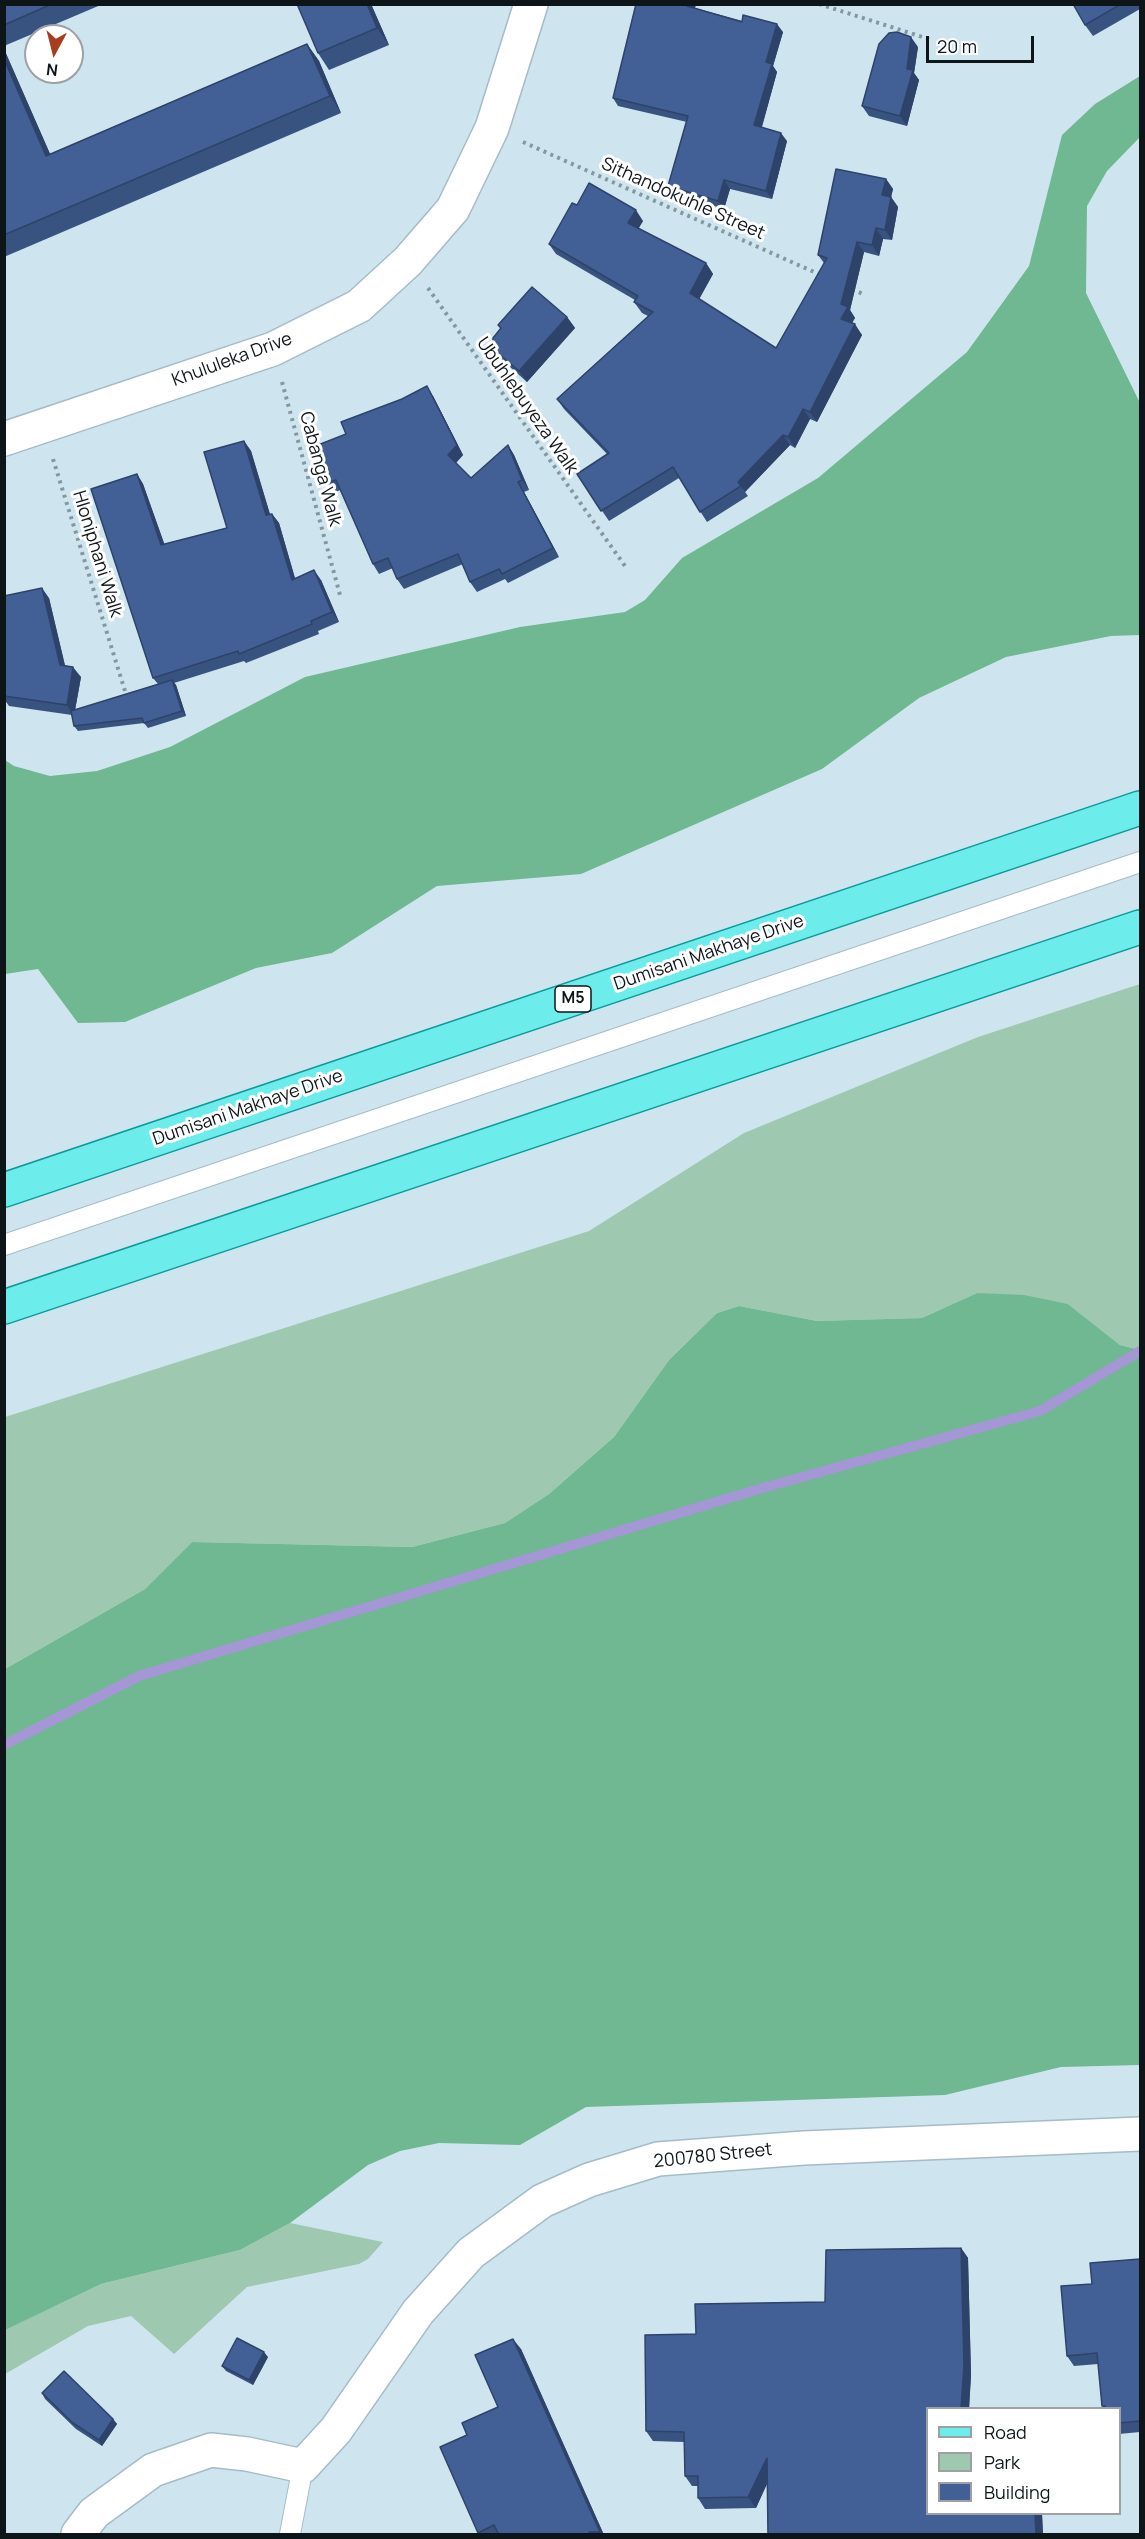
<!DOCTYPE html>
<html>
<head>
<meta charset="utf-8">
<style>
	body { margin:0 }
	#map { position:relative; width:1145px; height:2539px; overflow:hidden; background:#cee5f0; font-family:Manrope,sans-serif }
	canvas { display:block }
	.frame { position:absolute; inset:0; border:6px solid #0d1519; pointer-events:none }
	.legend { position:absolute; left:926px; top:2407px; width:195px; height:108px; box-sizing:border-box; background:#fff; border:2px solid #9ea1a3; margin:0; padding:8px 10px; list-style:none; font-size:18px; color:#0d1519 }
	.legend li { display:flex; align-items:center; gap:12px; height:30px }
	.legend b { width:30px; border:2px solid #9ea1a3 }
	.north { position:absolute; left:24px; top:24px; width:60px; height:60px; box-sizing:border-box; background:#fff; border:2px solid #9ea1a3; border-radius:50%; rotate:187deg; font-size:16px; font-weight:700; line-height:24px; text-align:center; color:#0d1519 }
	.north::after { content:''; display:block; margin:auto; width:21px; height:27px; background:#a63f1f; clip-path:polygon(50% 0,100% 100%,50% 72%,0 100%) }
	.scale { position:absolute; left:926px; top:36px; width:108px; height:27px; box-sizing:border-box; border:3px solid #0d1519; border-top:0; padding-left:8px; font-size:18px; line-height:21px; white-space:nowrap; color:#0d1519; -webkit-text-stroke:4px #fff; paint-order:stroke }
</style>
</head>
<body>
<div id="map">
<canvas width="1145" height="2539"></canvas>
<div class="frame"></div>
<ul class="legend">
<li><b style="height:8px;background:#6cedec"></b>Road</li>
<li><b style="height:16px;background:#9ec9b0"></b>Park</li>
<li><b style="height:16px;background:#426096"></b>Building</li>
</ul>
<div class="north">N</div>
<div class="scale">20 m</div>
</div>
<script>
const c = document.querySelector('canvas').getContext('2d');
c.lineJoin = 'round';
function paint(path, color) { c.fillStyle = color; c.fill(path, 'evenodd'); }
const toPath = rows => new Path2D(rows.map(r => 'M' + r).join(''));
function stroke(path, color, width, dash) { c.strokeStyle = color; c.lineWidth = width; c.lineCap = dash ? 'butt' : 'round'; c.setLineDash(dash || []); c.stroke(path); }
function drawText(font, color, halo, rows, align = 'center') {
  c.font = font + ' Manrope,sans-serif'; c.lineWidth = 6; c.setLineDash([]); c.textBaseline = 'middle'; c.strokeStyle = halo; c.fillStyle = color; for (const [text, x, y, turn = 0] of rows) {
    c.save(); c.translate(x, y); c.rotate((+turn || 0) * Math.PI / 180); c.textAlign = isNaN(turn) ? turn : align; if (halo) c.strokeText(text, 0, 0); c.fillText(text, 0, 0); c.restore();
  }
}
paint(toPath([
	[1140,984,1140,1350,1120,1345,1068,1304,977,1293,922,1318,817,1321,739,1306,717,1313,669,1360,614,1437,549,1494,505,1523,412,1547,192,1542,145,1589,5,1669,5,1417,589,1231,744,1133,978,1037],
	[290,2223,383,2242,368,2259,359,2264,247,2287,174,2354,131,2316,88,2326,5,2374,4,2330,101,2284,240,2250]
]), '#9ec9b0');
paint(toPath([
	[1140,76,1140,137,1107,171,1087,206,1086,293,1140,403,1140,635,1111,636,1006,657,919,698,822,769,581,874,437,886,332,953,256,968,125,1022,78,1023,38,969,5,974,5,760,14,766,50,776,97,771,170,747,305,677,520,627,625,612,645,600,682,558,818,478,967,352,1029,266,1062,135,1095,104],
	[977,1293,1024,1295,1068,1304,1120,1345,1140,1350,1140,2065,1061,2067,945,2095,586,2107,520,2145,439,2143,400,2151,368,2165,290,2223,240,2250,101,2284,5,2330,5,1669,145,1589,192,1542,412,1547,505,1523,549,1494,614,1437,669,1360,717,1313,739,1306,817,1321,922,1318]
]), '#6fb891');
stroke(toPath([
	[4,1745,139,1676,759,1489,1040,1411,1140,1351]
]), '#a596d6', 10);
const service = toPath([
	[4,1245,1140,862],
	[290,2534,303,2466]
]);
const minor = toPath([
	[78,2534,94,2513,153,2470,211,2450,247,2454,303,2466,336,2430,418,2312,471,2253,542,2201,589,2180,658,2159,804,2148,1140,2134]
]);
const tertiary = toPath([
	[4,439,273,349,359,306,408,261,453,209,492,128,531,4]
]);
const primary = toPath([
	[4,1190,1140,808],
	[4,1307,1140,927]
]);
stroke(service, '#a5bbc6', 22);
stroke(minor, '#a5bbc6', 36);
stroke(tertiary, '#a5bbc6', 36);
stroke(primary, '#0b9a9a', 36);
stroke(toPath([
	[819,4,932,40],
	[523,142,823,276],
	[428,288,625,566],
	[852,289,863,294],
	[282,382,340,595],
	[53,459,125,691]
]), '#85979f', 4, [3, 4.5]);
stroke(service, '#fff', 20);
stroke(minor, '#fff', 33);
stroke(tertiary, '#fff', 33);
stroke(primary, '#6cedec', 33);
paint(toPath([
	[4,4,103,4,4,46],
	[371,4,389,45,329,70,318,53],
	[636,4,696,4,695,8,783,32,773,66,777,72,762,127,787,141,772,199,730,189,724,209,674,194,668,186,687,122,618,106,613,98],
	[1073,4,1140,4,1140,9,1093,36,1085,25],
	[307,44,319,61,341,113,4,257,4,49,50,154],
	[918,47,914,73,919,80,907,126,869,116,862,106],
	[886,179,893,189,891,197,898,207,892,240,883,239,879,256,864,252,850,310,855,318,852,323,862,335,817,422,810,419,795,448,790,445,745,492,748,496,707,522,679,478,609,521,577,474,607,454,564,409,557,399,648,316,642,313,634,302,635,300,556,254,549,244,577,205,643,221,638,228,706,263,713,274,699,299,776,348,824,263,818,255],
	[567,317,575,328,527,382,501,359,493,349,501,329,498,325],
	[433,396,463,455,456,463,471,478,508,445,514,455,529,490,524,492,559,557,508,583,505,579,477,592,470,582,463,564,404,589,397,579,393,568,379,574,373,564,340,490,334,493,327,483,346,434],
	[244,441,251,451,270,514,272,514,279,523,295,578,321,580,339,622,318,631,319,634,246,663,244,661,174,683,176,685,186,716,148,728,144,723,78,731,74,726,72,715,9,706,4,699,4,596,49,598,65,665,81,677,75,710,158,684,153,678,137,474,143,484,164,544,227,528],
	[961,2248,968,2258,971,2375,969,2409,927,2409,927,2514,1042,2514,1043,2535,768,2535,767,2483,756,2508,705,2509,698,2498,698,2486,692,2486,685,2476,684,2442,653,2441,646,2431,696,2334,825,2302],
	[1140,2259,1140,2432,1119,2434,1119,2409,1104,2409,1102,2406,1098,2364,1074,2366,1067,2356,1092,2284],
	[521,2349,604,2535,480,2535,478,2533,498,2407],
	[268,2357,253,2385,226,2371,222,2366],
	[42,2393,113,2419,117,2424,102,2446,76,2429,45,2399]
]), '#395381');
paint(toPath([
	[367,4,371,4,389,45,377,28],
	[688,4,696,4,693,15,687,6],
	[777,24,783,32,773,66,777,72,760,133,754,125,766,62],
	[911,37,918,47,914,73,919,80,907,126,900,116],
	[307,44,319,61,341,113,330,96],
	[4,49,58,172,46,156,4,59],
	[781,133,787,141,772,199,766,191],
	[886,179,893,189,891,197,898,207,892,240,885,230,882,195],
	[724,180,730,189,724,209,718,201],
	[636,210,643,221,636,233,628,223],
	[876,228,883,239,879,256,872,245],
	[857,242,864,252,850,310,855,318,848,329,841,319,841,304],
	[706,263,713,274,697,303,690,293],
	[567,317,575,328,527,382,519,371],
	[855,324,862,335,817,422,810,412],
	[427,386,433,396,463,455,454,465,448,455],
	[803,409,810,419,795,448,788,437],
	[783,435,790,445,745,492,748,496,738,482],
	[244,441,251,451,273,525,266,515],
	[508,445,514,455,529,490,522,480],
	[137,474,143,484,168,554,161,545],
	[518,482,524,492,559,557,553,548],
	[272,514,279,523,298,589,292,580],
	[314,570,321,580,339,622,332,612],
	[42,588,49,598,67,675,60,665],
	[73,667,81,677,74,716,67,705],
	[172,680,176,685,186,716,182,711],
	[961,2248,968,2258,971,2375,969,2409,961,2409],
	[513,2339,521,2349,604,2535,601,2535,600,2532],
	[264,2352,268,2357,253,2385,249,2380],
	[113,2419,117,2424,102,2446,99,2440],
	[767,2458,774,2469,756,2508,748,2497],
	[1035,2514,1042,2514,1043,2535,1036,2535]
]), '#2e4369');
const building = toPath([
	[4,4,52,4,4,25,4,4],
	[297,4,367,4,377,28,318,53,297,4],
	[636,4,688,4,687,6,742,22,743,15,777,24,766,62,772,64,754,125,781,133,766,191,724,180,718,201,668,186,688,116,613,98,636,4],
	[1073,4,1121,4,1085,25,1073,4],
	[897,32,911,37,907,69,913,70,900,116,862,106,879,44,889,33,897,32],
	[307,44,330,96,4,235,4,59,46,156,307,44],
	[836,169,886,179,882,195,891,197,885,230,876,228,872,245,857,242,841,304,848,307,841,319,855,324,810,412,803,409,788,437,783,435,738,482,741,486,700,512,673,467,601,511,577,474,609,453,557,399,653,312,634,302,638,296,549,244,572,203,577,205,589,183,636,210,628,223,706,263,690,293,776,348,827,258,818,255,836,169],
	[532,287,567,317,519,371,493,349,493,338,501,328,498,325,532,287],
	[427,386,457,445,448,455,471,478,508,445,522,480,518,482,553,548,502,574,499,569,470,582,458,554,397,579,388,558,373,564,336,480,327,483,313,447,346,434,341,422,402,399,427,386],
	[244,441,266,515,272,514,292,580,314,570,332,612,311,621,312,624,239,654,238,651,153,678,91,489,137,474,161,545,227,528,204,452,244,441],
	[42,588,60,665,73,667,67,705,4,696,4,596,42,588],
	[172,680,182,711,144,723,142,718,74,726,71,711,172,680],
	[961,2248,964,2365,961,2409,927,2409,927,2514,1035,2514,1036,2535,768,2535,767,2458,748,2497,698,2498,698,2476,685,2476,684,2432,646,2431,645,2335,696,2334,695,2304,825,2302,826,2250,961,2248],
	[1140,2259,1140,2421,1119,2423,1119,2409,1106,2409,1105,2406,1102,2406,1097,2353,1067,2356,1061,2286,1092,2284,1090,2263,1140,2259],
	[237,2338,264,2352,249,2380,222,2366,237,2338],
	[513,2339,600,2532,589,2532,594,2535,499,2535,494,2525,478,2533,440,2447,467,2435,462,2423,498,2407,475,2355,513,2339],
	[64,2371,113,2419,99,2440,73,2423,42,2393,64,2371]
]);
paint(building, '#426096');
stroke(building, '#2e4369', 1.5);
for (const [x, y, w] of [
	[573,999,36]
]) { const box = new Path2D(); box.roundRect(x - w / 2, y - 13, w, 26, 4.5); c.fillStyle = '#fff'; c.fill(box); stroke(box, '#0d1519', 1.5); }
drawText('bold 16px', '#0d1519', null, [
	["M5",573,999]
]);
drawText('18px', '#0d1519', '#fff', [
	["Sithandokuhle Street",683,199,24],
	["Khululeka Drive",232,360,-20],
	["Ubuhlebuyeza Walk",527,406,55],
	["Cabanga Walk",320,469,75],
	["Hloniphani Walk",97,554,73],
	["Dumisani Makhaye Drive",709,953,-19],
	["Dumisani Makhaye Drive",248,1108,-19],
	["200780 Street",713,2156,-6]
]);
</script>
</body>
</html>
